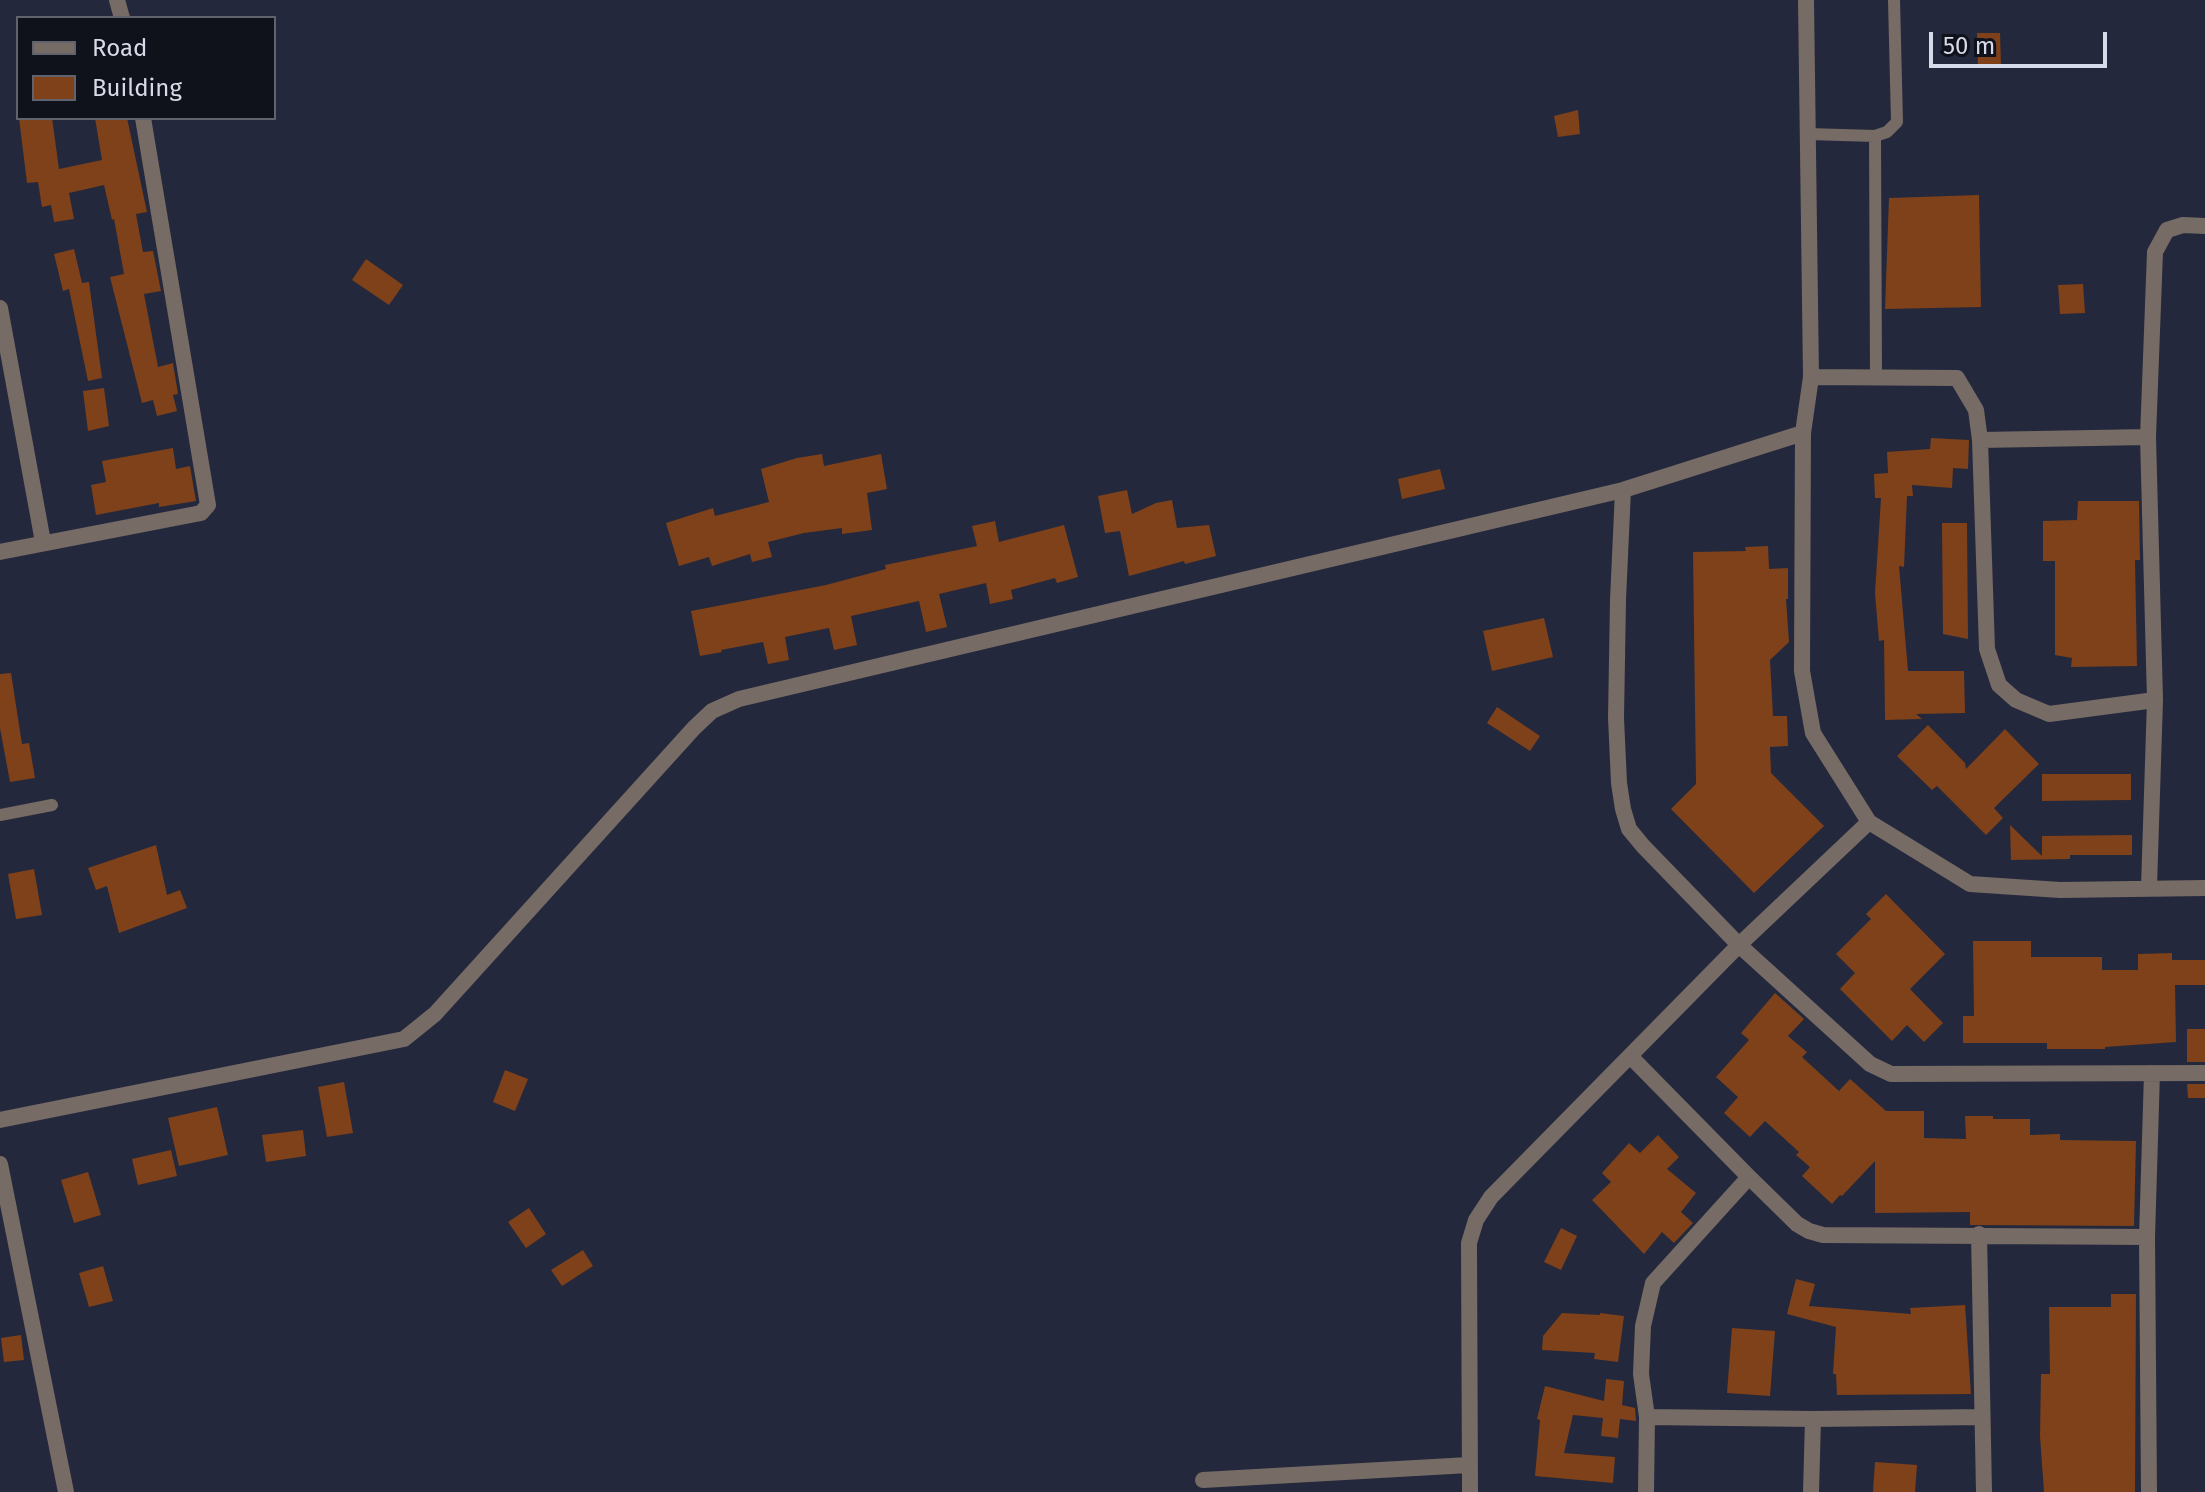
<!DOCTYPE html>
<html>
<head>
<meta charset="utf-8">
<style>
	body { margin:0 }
	#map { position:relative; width:2205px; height:1492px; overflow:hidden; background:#24283c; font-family:"Fira Sans",sans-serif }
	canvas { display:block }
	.legend { position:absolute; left:16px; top:16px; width:260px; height:104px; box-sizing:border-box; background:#10121b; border:2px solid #60626d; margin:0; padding:10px 14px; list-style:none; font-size:24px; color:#d7dae8 }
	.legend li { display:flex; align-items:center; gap:16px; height:40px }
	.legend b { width:40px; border:2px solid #60626d }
	.scale { position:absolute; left:1929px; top:32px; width:178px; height:36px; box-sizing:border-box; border:4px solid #d7dae8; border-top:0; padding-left:10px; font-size:24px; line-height:28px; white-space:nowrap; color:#d7dae8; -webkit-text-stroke:6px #10121b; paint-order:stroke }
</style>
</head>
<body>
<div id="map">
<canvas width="2205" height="1492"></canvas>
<ul class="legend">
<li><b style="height:10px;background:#766b65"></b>Road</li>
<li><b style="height:22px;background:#7e4119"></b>Building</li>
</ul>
<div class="scale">50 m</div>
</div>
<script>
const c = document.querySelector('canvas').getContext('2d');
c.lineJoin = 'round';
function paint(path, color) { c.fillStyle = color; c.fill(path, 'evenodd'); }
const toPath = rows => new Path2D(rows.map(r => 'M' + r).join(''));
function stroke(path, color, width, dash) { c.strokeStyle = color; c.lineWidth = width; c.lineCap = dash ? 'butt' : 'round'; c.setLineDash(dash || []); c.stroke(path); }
paint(toPath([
	[1977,33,2000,33,2001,66,1978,67],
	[1578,110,1580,134,1558,137,1554,116],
	[19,118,52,118,59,169,102,160,95,118,127,118,147,212,136,214,143,252,153,251,161,291,144,294,158,367,173,363,178,394,173,395,177,411,157,416,153,400,142,403,110,277,124,274,114,219,112,220,104,185,69,193,74,219,54,222,51,205,42,207,38,182,27,183],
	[1979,195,1981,307,1885,309,1889,198],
	[74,249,82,283,89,282,102,378,88,381,69,289,63,291,54,254],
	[366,259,403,285,389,305,352,280],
	[2083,284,2085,313,2060,314,2058,285],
	[104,388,109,426,88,431,83,391],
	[1931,438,1969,440,1968,469,1953,468,1952,488,1912,485,1913,496,1907,496,1904,567,1899,566,1908,671,1964,671,1965,713,1916,714,1922,719,1885,720,1884,640,1879,641,1875,593,1881,498,1875,498,1874,474,1888,473,1887,452,1930,449],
	[173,448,176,469,190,466,196,501,159,507,159,503,96,515,91,485,106,482,102,461],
	[822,454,824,466,881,454,887,489,867,493,872,530,842,534,842,528,804,533,768,542,772,557,752,562,750,554,712,566,709,557,679,566,666,523,713,508,715,516,769,502,761,469,797,458],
	[1440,469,1445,489,1402,499,1398,479],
	[1127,490,1132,514,1156,503,1172,500,1177,528,1209,525,1216,556,1185,564,1184,561,1129,576,1120,531,1105,533,1098,496],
	[2078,501,2139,501,2140,560,2135,560,2137,666,2071,667,2072,658,2055,655,2055,561,2043,561,2043,521,2077,520],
	[995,521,999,542,1064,525,1078,577,1057,583,1055,578,1011,590,1013,599,990,604,986,583,939,594,947,627,926,632,919,601,851,616,857,645,834,650,829,628,785,637,789,660,768,664,763,642,721,650,722,652,700,656,691,611,826,585,886,569,885,565,977,546,972,526],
	[1942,523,1967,523,1968,639,1943,634],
	[1768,546,1769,569,1788,568,1788,599,1786,599,1789,642,1770,660,1773,716,1787,716,1788,746,1770,747,1771,773,1824,826,1754,893,1671,809,1696,784,1693,552,1746,551,1745,547],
	[1544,618,1553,657,1492,671,1483,631],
	[11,673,22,744,29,743,35,778,10,782,0,728,0,674],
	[1497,707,1540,736,1530,751,1487,723],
	[1928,725,1965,763,1966,769,2005,729,2039,764,1994,808,2003,818,1986,835,1937,786,1932,790,1897,756],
	[2042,774,2131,774,2131,800,2042,801],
	[2010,825,2042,856,2042,836,2132,835,2132,855,2070,855,2070,859,2011,860],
	[156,845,167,895,180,890,187,908,119,933,107,886,96,890,88,868],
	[34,869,42,915,16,919,8,874],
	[1886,894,1945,954,1910,989,1943,1023,1924,1042,1907,1025,1892,1041,1840,989,1855,973,1836,954,1871,919,1866,914],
	[1973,941,2031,941,2031,957,2102,957,2102,970,2138,970,2138,954,2172,953,2172,960,2205,960,2205,985,2175,985,2176,1042,2105,1047,2105,1049,2047,1049,2047,1043,1963,1043,1963,1016,1974,1016],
	[1775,993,1804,1019,1788,1036,1807,1052,1802,1057,1839,1091,1850,1079,1886,1111,1924,1111,1924,1138,1966,1139,1965,1116,1993,1116,1993,1119,2030,1119,2030,1135,2060,1134,2060,1140,2136,1141,2134,1226,1970,1225,1970,1212,1875,1213,1875,1161,1842,1196,1840,1195,1832,1204,1802,1176,1810,1167,1796,1155,1799,1152,1765,1121,1750,1137,1724,1113,1738,1097,1716,1077,1749,1040,1741,1033],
	[2187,1029,2205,1029,2205,1062,2187,1062],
	[505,1070,528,1079,515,1111,493,1102],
	[344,1082,353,1133,327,1137,318,1087],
	[2187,1084,2205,1084,2205,1098,2188,1098],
	[217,1107,228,1155,179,1166,168,1118],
	[303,1130,306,1156,266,1162,262,1135],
	[1658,1135,1679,1157,1667,1169,1696,1193,1681,1212,1693,1223,1674,1243,1662,1232,1644,1254,1592,1200,1611,1182,1602,1173,1629,1143,1640,1153],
	[171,1150,177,1176,138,1185,132,1159],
	[88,1172,101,1215,74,1223,61,1180],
	[529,1208,546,1234,526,1248,508,1222],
	[1561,1228,1577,1236,1561,1270,1544,1262],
	[583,1250,593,1266,562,1286,551,1270],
	[103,1266,113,1301,89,1307,79,1273],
	[1796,1279,1815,1284,1809,1306,1911,1314,1910,1308,1965,1305,1971,1394,1837,1395,1836,1374,1833,1374,1836,1327,1787,1314],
	[2111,1294,2136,1294,2135,1492,2044,1492,2040,1436,2041,1374,2050,1374,2049,1307,2111,1307],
	[1562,1313,1600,1315,1600,1313,1624,1316,1618,1362,1594,1359,1595,1353,1542,1350,1543,1336],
	[1732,1328,1775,1331,1770,1396,1727,1393],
	[21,1335,24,1360,4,1362,1,1338],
	[1606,1379,1624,1381,1622,1405,1635,1408,1636,1421,1620,1419,1618,1438,1601,1436,1603,1418,1573,1415,1564,1453,1615,1457,1613,1483,1535,1476,1540,1420,1537,1419,1545,1386,1604,1401],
	[1875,1462,1917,1465,1915,1492,1873,1492]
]), '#7e4119');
stroke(toPath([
	[1808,134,1875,136,1876,377],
	[1875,136,1887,132,1897,122,1894,0],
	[0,815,52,805]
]), '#766b65', 12);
stroke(toPath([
	[117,0,122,18],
	[1806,0,1811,377,1803,433,1802,671,1813,733,1869,822,1970,884,2060,890,2205,888],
	[0,308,43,542],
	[1811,377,1957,378,1976,410,1980,440,1987,649,1999,685,2016,700,2049,714,2155,700],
	[1980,440,2148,437],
	[1623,490,1618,600,1616,718,1619,783,1623,809,1629,829,1643,846,1739,945,1870,1064,1891,1074,2205,1073],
	[0,552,201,513,208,505,143,118],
	[2149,887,2155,700,2148,437,2155,252,2167,230,2183,225,2205,226],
	[1630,1056,1749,1177,1797,1224,1809,1231,1823,1235,2147,1237],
	[0,1120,404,1039,435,1014,694,728,712,711,739,699,1623,490,1803,433],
	[0,1164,66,1492],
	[1979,1234,1984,1492],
	[1647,1417,1813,1419,1982,1417],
	[1203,1480,1469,1465],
	[1470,1492,1469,1243,1476,1220,1491,1197,1739,945,1869,822],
	[1646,1492,1647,1417,1641,1374,1643,1326,1653,1283,1749,1177],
	[1811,1492,1813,1419],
	[2149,1492,2147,1237,2152,1073]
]), '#766b65', 16);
</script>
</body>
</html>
